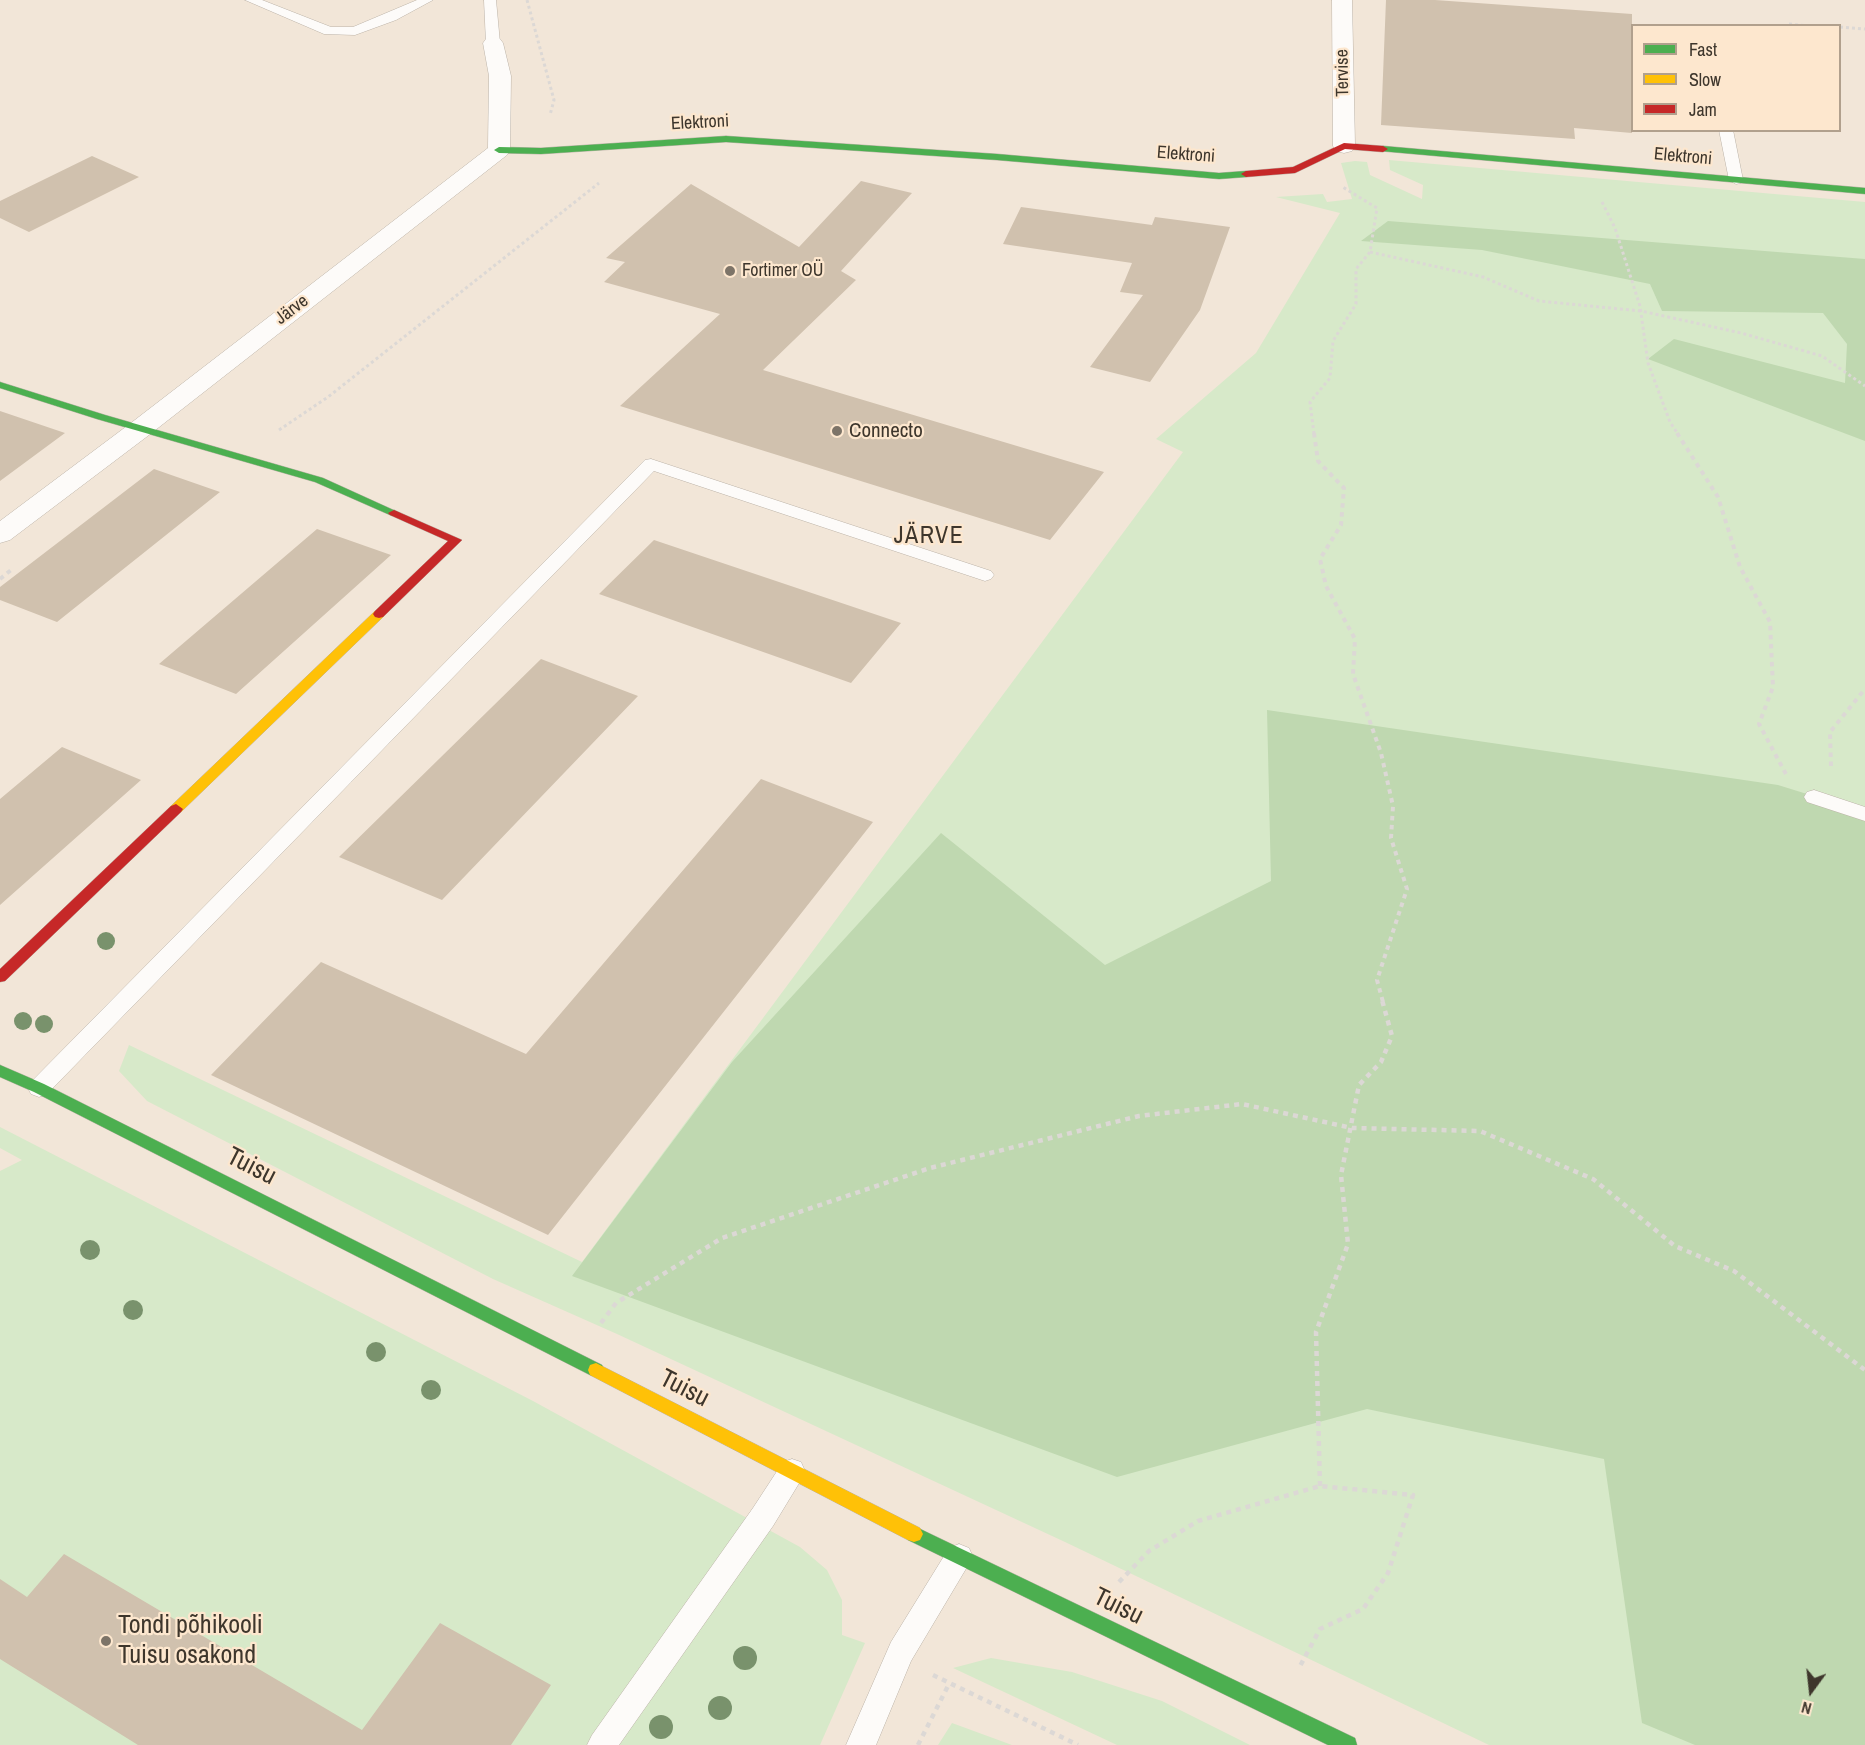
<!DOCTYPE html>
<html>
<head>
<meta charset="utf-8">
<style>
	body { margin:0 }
	#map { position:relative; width:1865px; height:1745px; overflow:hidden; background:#f2e6d8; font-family:"Archivo Narrow",sans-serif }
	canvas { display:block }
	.legend { position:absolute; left:1631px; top:24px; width:210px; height:108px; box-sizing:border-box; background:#fde7ce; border:2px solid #b1a08d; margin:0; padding:8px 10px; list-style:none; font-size:18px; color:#3e362c }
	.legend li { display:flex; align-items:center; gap:12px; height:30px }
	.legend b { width:30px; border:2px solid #b1a08d }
	.north { position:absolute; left:1781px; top:1661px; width:60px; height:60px; -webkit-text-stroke:4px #fde7ce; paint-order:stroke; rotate:195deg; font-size:16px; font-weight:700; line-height:24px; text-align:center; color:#3e362c }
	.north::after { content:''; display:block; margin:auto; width:21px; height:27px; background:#3e362c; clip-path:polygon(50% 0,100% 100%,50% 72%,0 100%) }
</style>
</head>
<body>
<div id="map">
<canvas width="1865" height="1745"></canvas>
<ul class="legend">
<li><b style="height:8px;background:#4caf50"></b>Fast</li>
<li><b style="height:8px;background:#ffc107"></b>Slow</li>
<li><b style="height:8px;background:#c62828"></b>Jam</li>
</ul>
<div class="north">N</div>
</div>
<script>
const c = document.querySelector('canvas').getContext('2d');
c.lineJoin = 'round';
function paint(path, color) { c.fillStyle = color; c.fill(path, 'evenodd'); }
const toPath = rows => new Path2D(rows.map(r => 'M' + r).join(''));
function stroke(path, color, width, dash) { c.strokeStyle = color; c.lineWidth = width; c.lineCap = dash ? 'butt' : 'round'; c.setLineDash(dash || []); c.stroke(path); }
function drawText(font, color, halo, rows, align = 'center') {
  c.font = font + ' "Archivo Narrow",sans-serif'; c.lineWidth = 4.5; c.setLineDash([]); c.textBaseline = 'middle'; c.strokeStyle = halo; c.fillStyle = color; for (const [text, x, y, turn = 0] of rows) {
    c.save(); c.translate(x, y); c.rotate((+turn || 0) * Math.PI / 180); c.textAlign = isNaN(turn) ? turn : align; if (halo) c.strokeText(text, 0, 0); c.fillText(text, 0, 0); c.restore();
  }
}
paint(toPath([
	[1389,160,1865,202,1865,1745,1489,1745,1065,1542,617,1334,493,1279,147,1101,119,1071,129,1045,582,1262,1183,452,1156,439,1256,353,1340,213,1276,197,1323,194,1327,202,1352,199,1341,163,1355,161,1367,162,1370,175,1422,199,1423,185,1390,170],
	[0,1127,533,1401,800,1547,827,1570,842,1600,842,1635,865,1643,820,1745,0,1745,0,1171,22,1160,0,1148],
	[991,1658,1072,1672,1162,1701,1250,1745,1117,1745,953,1668],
	[952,1723,1012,1745,938,1745]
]), '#d7e9c9');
paint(toPath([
	[1388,221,1865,259,1865,441,1648,359,1674,339,1845,383,1847,344,1823,313,1662,311,1650,284,1482,250,1361,241],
	[1267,710,1778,785,1865,812,1865,1745,1695,1745,1642,1723,1604,1459,1367,1409,1117,1477,572,1276,732,1062,941,833,1105,965,1271,881]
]), '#bfd8b0');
paint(toPath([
	[1386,0,1435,0,1632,14,1632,133,1574,128,1575,139,1381,125],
	[92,156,139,177,29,232,0,218,0,201],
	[861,181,912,193,841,271,856,280,763,370,1104,472,1050,540,620,406,720,314,604,282,625,262,606,258,691,184,799,247],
	[1021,207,1152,225,1155,217,1230,227,1200,310,1150,382,1090,367,1143,295,1120,292,1132,263,1003,244],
	[0,411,65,433,0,481],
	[154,469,220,492,57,622,0,600,0,587],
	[317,529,391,555,236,694,159,664],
	[654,540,901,623,851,683,599,594],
	[541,659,638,696,442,900,339,857],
	[62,747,141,780,0,905,0,799],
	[761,779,873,822,548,1235,211,1075,321,962,526,1054],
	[64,1554,362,1730,440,1623,551,1685,511,1745,138,1745,0,1659,0,1579,27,1597]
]), '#d0c1ae');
const lane = toPath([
	[245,0,262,0,331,27,353,27,417,0,433,0,396,20,355,35,324,34,245,0],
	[484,0,496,0,500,43,498,46,493,47,486,43,484,0],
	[1719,130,1733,130,1743,180,1741,183,1736,184,1729,180,1719,130],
	[651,459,991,571,994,575,991,579,985,581,979,579,654,471,47,1094,39,1097,31,1094,28,1088,31,1082,645,460,651,459],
	[1814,790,1865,807,1865,821,1807,802,1804,797,1807,792,1814,790],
	[792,1459,801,1462,805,1471,801,1480,773,1526,619,1745,587,1745,592,1735,753,1508,783,1462,792,1459],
	[959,1544,969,1548,973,1557,911,1661,876,1745,846,1745,891,1642,949,1548,959,1544]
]);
const street = toPath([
	[1332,0,1352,0,1355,146,1352,151,1344,153,1336,151,1333,146,1332,0],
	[493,37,500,39,503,43,511,76,510,150,507,155,149,435,10,540,0,543,0,521,131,423,488,148,489,76,483,43,486,39,493,37]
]);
const fast = toPath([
	[726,136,997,154,1219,173,1246,171,1251,174,1246,177,1219,179,997,160,726,142,541,154,499,153,494,150,499,147,541,148,726,136],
	[1383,146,1865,188,1865,194,1380,151,1378,149,1383,146],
	[0,382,105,415,323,478,400,513,394,516,390,515,315,482,97,419,0,388,0,382],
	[0,1065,44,1084,602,1365,604,1370,602,1375,596,1377,590,1375,34,1092,0,1077,0,1065],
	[914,1526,1355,1738,1357,1745,1328,1745,908,1540,905,1534,908,1528,914,1526]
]);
const slow = toPath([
	[379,610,383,611,385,614,383,617,181,812,171,812,169,809,171,806,375,611,379,610],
	[596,1363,920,1528,923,1534,920,1540,914,1542,908,1540,590,1375,588,1370,590,1365,596,1363]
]);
const jam = toPath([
	[1344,143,1383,146,1388,149,1383,152,1345,149,1295,173,1246,177,1241,174,1246,171,1293,167,1344,143],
	[394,510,462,540,383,617,379,618,375,617,373,614,375,611,448,541,390,515,388,513,394,510],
	[176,804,183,809,181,812,5,981,0,982,0,969,171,806,176,804]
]);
stroke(lane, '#bcb3a8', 1);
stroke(street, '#bcb3a8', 1);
stroke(fast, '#bcb3a8', 1);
stroke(slow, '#bcb3a8', 1);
stroke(jam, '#bcb3a8', 1);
stroke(toPath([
	[527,0,554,100,550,115],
	[1789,24,1808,26],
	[1840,27,1865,29],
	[1602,202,1615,228,1640,306,1648,363,1670,422,1678,434],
	[1370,252,1483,277,1539,301,1641,311,1741,333,1822,356,1865,386],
	[279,430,328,397,599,183],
	[1314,434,1310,402,1330,378,1333,341,1356,304,1356,269,1370,252,1377,208,1341,186]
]), '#dcd8d5', 3, [3, 3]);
stroke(toPath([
	[1314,433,1318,461,1344,488,1341,525,1320,559,1326,586,1355,639,1353,674,1381,753,1393,806,1391,838,1407,889,1377,980,1383,1002],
	[1677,433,1718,497,1740,567,1770,622,1773,687,1759,724,1787,776],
	[0,579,11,570],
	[1831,766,1830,732,1865,689]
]), '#dcd8d5', 4, [4.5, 4.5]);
stroke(toPath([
	[601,1323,616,1303,722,1238,930,1168,1139,1116,1242,1104,1352,1128,1480,1131,1593,1179,1675,1246,1734,1271,1865,1370],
	[1320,1486,1316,1332,1348,1244,1341,1175,1359,1085,1381,1062,1392,1036,1382,1000],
	[1119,1582,1149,1551,1198,1521,1320,1486,1413,1495,1388,1573,1363,1609,1320,1629,1299,1668],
	[933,1675,1078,1745],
	[918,1745,949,1684]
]), '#dcd8d5', 4.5, [5, 5]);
paint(lane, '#fdfbf9');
paint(street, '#fdfbf9');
paint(fast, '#4caf50');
paint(slow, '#ffc107');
paint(jam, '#c62828');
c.fillStyle = '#79926c';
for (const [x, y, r] of [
	[106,941,9],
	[23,1021,9],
	[44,1024,9],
	[90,1250,10],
	[133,1310,10],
	[376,1352,10],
	[431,1390,10],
	[745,1658,12],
	[720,1708,12],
	[661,1727,12]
]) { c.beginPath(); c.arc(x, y, r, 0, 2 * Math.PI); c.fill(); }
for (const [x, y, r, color] of [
	[730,271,6,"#7d7468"],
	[837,431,6,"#7d7468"],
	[106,1641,6,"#7d7468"]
]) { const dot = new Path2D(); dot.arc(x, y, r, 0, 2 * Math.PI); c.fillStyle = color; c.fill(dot); stroke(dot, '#fde7ce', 2); }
drawText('18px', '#3e362c', '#fde7ce', [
	["Tervise",1343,73,-91],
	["Elektroni",700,123,-3],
	["Elektroni",1186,155,4],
	["Elektroni",1683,157,5],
	["Järve",292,310,-37]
]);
drawText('18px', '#3e362c', '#fde7ce', [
	["Fortimer OÜ",742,271]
], 'left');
drawText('21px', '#3e362c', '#fde7ce', [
	["Connecto",849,431]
], 'left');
c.letterSpacing = '1.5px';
drawText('24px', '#3e362c', '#fde7ce', [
	["JÄRVE",929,537]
]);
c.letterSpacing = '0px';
drawText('26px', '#3e362c', '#fde7ce', [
	["Tuisu",251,1167,27],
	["Tuisu",684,1389,27],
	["Tuisu",1118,1607,26]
]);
drawText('26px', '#3e362c', '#fde7ce', [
	["Tondi põhikooli",118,1626],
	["Tuisu osakond",118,1656]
], 'left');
</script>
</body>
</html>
